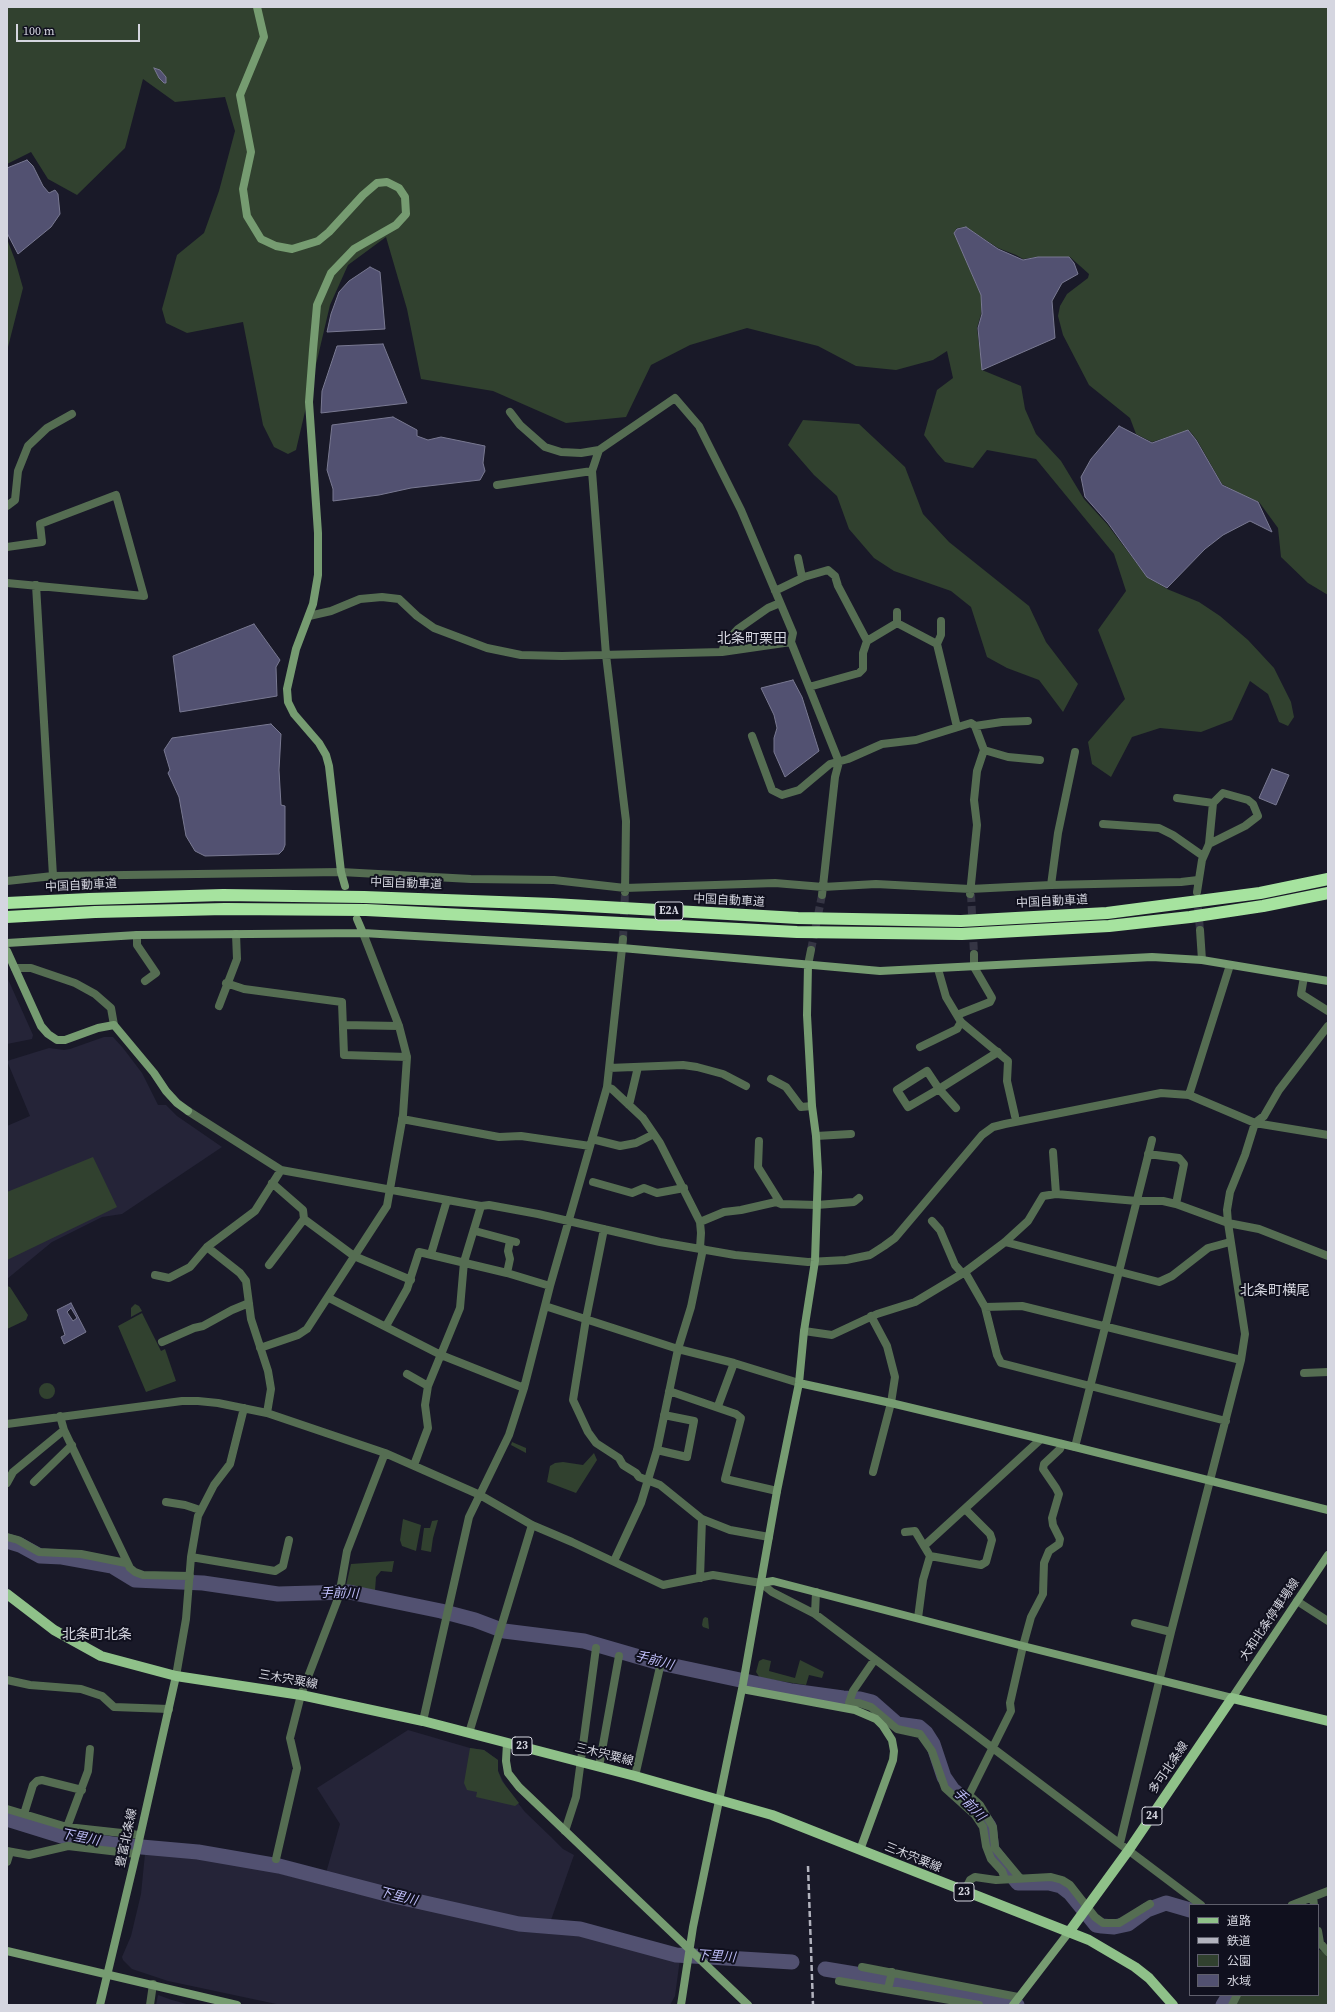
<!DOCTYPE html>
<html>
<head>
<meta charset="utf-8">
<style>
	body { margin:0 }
	#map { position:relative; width:1335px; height:2012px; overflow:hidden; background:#191928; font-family:"Source Serif 4","Noto Sans JP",serif }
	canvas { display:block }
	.frame { position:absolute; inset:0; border:8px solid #d5d6e0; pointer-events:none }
	.legend { position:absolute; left:1189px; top:1904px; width:130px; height:92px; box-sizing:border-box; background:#10101e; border:1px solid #5f5f6c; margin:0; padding:5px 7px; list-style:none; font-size:12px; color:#d5d6e0 }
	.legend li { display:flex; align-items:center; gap:8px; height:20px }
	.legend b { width:20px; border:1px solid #5f5f6c }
	.scale { position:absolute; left:16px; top:24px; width:124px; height:18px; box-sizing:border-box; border:2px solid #d5d6e0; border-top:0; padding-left:5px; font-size:12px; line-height:14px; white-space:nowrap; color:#d5d6e0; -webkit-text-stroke:3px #10101e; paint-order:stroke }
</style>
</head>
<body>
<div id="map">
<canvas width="1335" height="2012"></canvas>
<div class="frame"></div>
<ul class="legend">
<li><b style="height:5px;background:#8fc189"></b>道路</li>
<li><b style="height:5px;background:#b2b3be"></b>鉄道</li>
<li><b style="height:11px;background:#31412f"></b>公園</li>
<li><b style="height:11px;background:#525171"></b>水域</li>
</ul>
<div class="scale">100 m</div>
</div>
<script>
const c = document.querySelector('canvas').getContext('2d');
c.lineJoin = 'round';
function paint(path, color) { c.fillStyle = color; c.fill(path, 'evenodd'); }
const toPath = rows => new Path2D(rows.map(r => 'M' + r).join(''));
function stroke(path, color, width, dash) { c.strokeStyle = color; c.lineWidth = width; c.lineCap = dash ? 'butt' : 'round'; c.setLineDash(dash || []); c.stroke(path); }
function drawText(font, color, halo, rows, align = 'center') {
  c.font = font + ' "Source Serif 4","Noto Sans JP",serif'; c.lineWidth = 4; c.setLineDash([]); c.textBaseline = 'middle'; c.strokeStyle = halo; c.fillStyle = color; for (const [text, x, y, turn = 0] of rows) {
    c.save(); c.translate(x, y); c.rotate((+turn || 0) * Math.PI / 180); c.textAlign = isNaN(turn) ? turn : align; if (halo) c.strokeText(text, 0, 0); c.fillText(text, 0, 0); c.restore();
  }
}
paint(toPath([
	[7,977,33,1035,32,1039,7,1044],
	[104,1037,113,1037,123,1048,142,1073,158,1105,166,1105,177,1116,222,1147,122,1214,102,1217,52,1242,7,1279,7,1126,30,1116,7,1061,49,1048,64,1050,70,1049],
	[408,1730,470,1748,484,1750,498,1760,498,1771,507,1789,525,1812,551,1837,563,1849,574,1855,551,1920,546,1920,544,1931,601,1938,661,1958,680,1959,675,1996,670,2005,281,2005,168,1981,132,1969,123,1960,122,1957,131,1936,141,1894,145,1854,183,1856,256,1867,356,1894,358,1882,326,1873,340,1824,317,1788],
	[158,1995,172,2000,190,2005,156,2005]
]), '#252438');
paint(toPath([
	[7,7,1328,7,1328,595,1308,583,1281,557,1278,528,1259,502,1242,495,1222,484,1197,440,1189,430,1152,442,1136,434,1130,418,1089,385,1063,335,1058,316,1060,306,1067,294,1088,278,1089,274,1070,257,1038,257,1023,259,1016,255,998,248,966,227,957,228,954,233,981,295,981,314,977,328,982,370,1021,386,1025,409,1036,434,1061,461,1084,499,1107,524,1147,577,1167,589,1199,602,1220,616,1248,640,1274,668,1291,702,1294,717,1288,726,1279,722,1268,694,1250,681,1232,720,1201,732,1160,728,1132,737,1111,777,1092,764,1088,742,1125,699,1098,630,1126,591,1114,554,1036,459,987,450,973,468,945,462,937,453,924,435,937,390,953,378,947,351,933,360,896,370,856,366,818,346,747,328,690,345,651,365,626,417,566,423,493,391,421,379,407,309,386,237,348,265,330,305,296,450,288,454,274,447,263,425,243,322,187,333,166,323,162,309,177,255,204,233,219,191,235,131,225,97,175,102,143,79,125,148,77,195,48,179,31,152,7,164],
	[7,239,15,260,23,288,7,351],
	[803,420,859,424,905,467,923,514,949,542,1029,606,1046,642,1078,684,1063,712,1039,680,1007,668,987,657,971,607,951,591,894,571,874,558,849,529,837,496,814,475,788,445],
	[93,1157,117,1207,7,1260,7,1192],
	[7,1286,10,1287,28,1315,26,1320,7,1329],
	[135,1304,139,1306,142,1311,131,1317,131,1308],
	[142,1313,161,1351,165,1349,176,1381,146,1392,118,1326],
	'39 1391a8 8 0 1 1 16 0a8 8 0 1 1-16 0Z',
	[512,1442,526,1448,526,1453,511,1445],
	[594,1453,597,1460,576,1493,547,1482,550,1466,555,1463,563,1462,583,1465],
	[403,1519,421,1525,416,1551,402,1546,400,1540],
	[438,1520,433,1538,431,1552,421,1550,424,1528,430,1528,432,1521],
	[394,1561,392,1572,381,1571,376,1577,375,1591,346,1586,351,1564],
	[705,1617,708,1618,709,1629,703,1627,702,1625,703,1619],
	[763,1659,771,1661,769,1671,795,1678,800,1660,824,1672,822,1678,809,1675,806,1685,760,1678,756,1672,759,1661],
	[470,1748,484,1750,498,1760,498,1771,502,1781,519,1803,515,1806,476,1797,477,1792,467,1790,464,1783],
	[1318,1949,1328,1955,1328,2005,1235,2005,1240,1995,1318,1995]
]), '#31412f');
const water = toPath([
	[154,68,160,70,166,77,166,83,164,83,159,78,154,68],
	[27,160,33,166,43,186,49,193,55,190,58,194,60,214,51,227,18,254,7,233,7,168,27,160],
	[966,227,998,249,1023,260,1038,257,1069,257,1074,263,1078,274,1062,283,1052,301,1055,338,982,370,978,328,982,314,981,295,954,233,957,229,966,227],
	[370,267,380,272,385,329,327,332,331,314,339,292,349,281,370,267],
	[383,344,407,403,321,413,322,391,337,346,383,344],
	[393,417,417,430,417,436,428,440,441,437,485,446,483,463,485,471,480,480,411,488,379,495,333,501,333,489,327,470,332,425,393,417],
	[1119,426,1152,443,1188,430,1196,440,1222,485,1258,502,1272,532,1250,521,1223,535,1205,549,1167,588,1147,577,1108,523,1085,497,1081,477,1091,459,1119,426],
	[254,624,280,660,276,667,277,696,180,712,173,656,254,624],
	[793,680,802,697,819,751,785,777,774,752,774,738,777,728,774,715,761,688,793,680],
	[271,724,281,734,279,770,281,805,285,806,285,845,283,850,279,854,205,856,195,851,186,836,179,797,168,773,170,770,164,750,172,738,271,724],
	[1272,769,1289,775,1276,805,1259,798,1272,769],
	[71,1303,86,1332,64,1344,61,1337,65,1335,57,1310,71,1303],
	[71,1308,77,1318,73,1321,67,1312,71,1308]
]);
paint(water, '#525171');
stroke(water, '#797992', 1);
stroke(toPath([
	[7,1541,20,1545,40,1556,62,1557,112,1566,135,1580,203,1583,278,1594,349,1592,441,1611,475,1620,504,1631,584,1641,660,1663,792,1691,843,1698,860,1699,872,1702,897,1724,919,1727,926,1733,933,1744,944,1777,953,1790,972,1805,984,1819,989,1826,992,1850,1018,1883,1049,1883,1061,1886,1070,1893,1096,1925,1102,1926,1114,1927,1128,1924,1147,1910,1166,1903,1190,1910],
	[7,1819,65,1837,119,1845,198,1852,279,1866,394,1896,519,1924,580,1929,676,1955,792,1962],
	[825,1969,970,1993,1017,2005],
	[1223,2005,1229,1995]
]), '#525171', 15);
stroke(toPath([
	[971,894,974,954],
	[1197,896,1200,930],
	[623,939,625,893],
	[811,950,822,895]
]), '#353544', 8, [8, 4]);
stroke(toPath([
	[510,412,520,425,545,447,561,452,581,453,599,450],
	[497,485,592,471],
	[7,506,15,500,18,471,28,446,47,428,72,414],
	[7,547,42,542,40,524,116,495,144,596,7,583],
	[798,558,802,577],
	[36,585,53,876],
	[775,591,804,577,828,570,835,576,838,586,867,641],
	[897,612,897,623],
	[309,616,331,611,360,599,382,597,399,599,417,616,434,628,487,648,521,655,562,656,722,652,791,642],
	[937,644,941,635,941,621],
	[722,652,725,643,738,629,768,608,780,603],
	[809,687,859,673,863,669,863,653,867,641,897,623,937,644,957,727],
	[752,736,772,790,782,795,799,790,830,764,848,759,882,744,916,740,971,723,975,726,1002,722,1028,721],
	[984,750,1008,757,1040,760],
	[1177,798,1213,803],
	[1103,824,1159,828,1173,835,1203,856],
	[7,881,53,876,341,872,471,879,554,880,625,888,775,883,823,887,876,884,970,889,1051,885,1181,882,1198,880],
	[1051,885,1058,833,1075,752],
	[625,892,626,821,606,655,592,471,599,450,675,398,699,426,741,510,793,633,791,642,839,762,835,777,822,895],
	[1197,892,1202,860,1209,844,1213,803,1223,793,1248,800,1253,804,1258,816,1245,826,1209,844],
	[970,894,977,825,974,800,977,771,984,750,975,726],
	[1200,930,1202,960],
	[137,935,137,945,156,973,145,981],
	[808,965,811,950],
	[15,968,31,968,75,983,95,994,111,1008,114,1025],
	[938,969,946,997,961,1022,1008,1061,1007,1081,1015,1116],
	[1304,977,1301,994,1328,1011],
	[226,983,244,989,342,1002,344,1055,407,1057],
	[219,1006,237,959,236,934],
	[957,1015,990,1002,992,998,974,967,974,954],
	[343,1025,399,1026],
	[920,1047,957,1029,961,1022],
	[609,1068,683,1065,697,1067,723,1074,746,1086],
	[771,1079,786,1087,801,1107,812,1106],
	[607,1087,612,1089,643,1118,660,1143,700,1222,701,1233,700,1248],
	[1189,1095,1230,965],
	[629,1105,638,1067],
	[956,1108,939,1089,927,1071,897,1090,908,1107,939,1089,998,1052],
	[188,1111,281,1170,481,1206,489,1205,538,1214,660,1242,735,1255,808,1262,846,1260,870,1255,884,1246,895,1238,982,1135,993,1127,1005,1124,1161,1093,1189,1095,1255,1123,1328,1135],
	[402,1119,499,1137,521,1136,590,1146],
	[816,1136,851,1134],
	[592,1139,620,1146,636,1143,654,1134],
	[759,1141,758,1167,781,1204],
	[1053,1152,1056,1194],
	[1148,1154,1179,1158,1184,1164,1176,1204],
	[593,1182,632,1193,644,1188,657,1193,684,1188],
	[272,1183,303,1210,304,1219,354,1256,411,1280],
	[932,1221,940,1230,955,1265,962,1273],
	[700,1222,724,1212,741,1210,776,1202,781,1204,817,1205,854,1202,859,1198],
	[604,1229,586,1319,573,1400,588,1432,596,1443,619,1458,623,1465,636,1473,639,1477,660,1485,702,1519,730,1530,769,1537],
	[475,1231,516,1242],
	[1005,1242,1159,1282,1172,1276,1208,1248,1230,1242],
	[431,1254,447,1200],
	[269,1265,304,1219],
	[965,1272,985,1307,997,1355,1001,1363,1226,1421],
	[507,1273,510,1259,508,1251,510,1241],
	[155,1275,169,1278,190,1267,207,1247],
	[329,1298,441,1355,524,1388],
	[545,1306,678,1349,734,1363,799,1383],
	[985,1307,1022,1306,1241,1360],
	[871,1316,887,1346,895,1377,891,1403,873,1472],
	[386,1326,407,1289,419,1252,507,1273,550,1286],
	[804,1331,832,1335,877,1314,915,1302,965,1272,1005,1242,1028,1221,1043,1196,1056,1194,1137,1201,1163,1201,1176,1204,1228,1223,1259,1229,1328,1256],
	[162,1342,194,1328,203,1326,232,1310,249,1303],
	[260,1348,298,1335,307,1329,387,1206,403,1115,407,1057,399,1026,363,933],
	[1304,1373,1328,1372],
	[407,1374,428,1386],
	[669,1391,736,1414,741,1418,725,1479,777,1491],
	[718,1406,734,1363],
	[267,1413,271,1389,268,1371,251,1319,246,1281,240,1273,207,1247,255,1211,281,1170],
	[60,1416,64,1430,130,1568,135,1572,143,1575,190,1576],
	[7,1424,182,1401,198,1401,218,1403,267,1413,385,1453,480,1495,532,1525,572,1542,663,1585,713,1575,761,1583,772,1592,815,1614,1201,1905],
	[1075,1447,1152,1140],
	[657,1450,687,1457,694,1421,664,1415],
	[414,1465,428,1428,425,1405,428,1386,460,1308,464,1262,481,1206],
	[34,1482,72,1445],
	[7,1483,13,1472,64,1430],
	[166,1502,185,1505,200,1510],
	[905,1532,915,1531,930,1556,981,1565,986,1562,992,1540,990,1534,965,1509],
	[7,1537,18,1540,39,1552,81,1554,126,1563],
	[924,1546,1041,1439],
	[191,1557,275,1571,283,1566,289,1540],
	[614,1561,641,1503,657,1450,678,1349,691,1307,703,1249],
	[700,1578,702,1519],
	[1297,1601,1328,1621],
	[815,1614,816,1592],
	[918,1618,923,1580,930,1556],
	[1135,1623,1171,1632],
	[875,1659,853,1691,849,1703,859,1703,871,1707,897,1729,920,1734,932,1751,945,1788,975,1815,983,1827,986,1846,991,1859,1002,1871,1005,1879],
	[176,1676,186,1619,191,1557,198,1516,214,1485,230,1464,244,1408],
	[7,1680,30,1685,81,1689,102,1696,114,1707,169,1709],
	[423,1721,469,1517,509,1435,524,1388,550,1286,607,1087,623,939],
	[469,1733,532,1525],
	[599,1767,619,1656],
	[635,1776,660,1667],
	[7,1809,67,1827,140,1835],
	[24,1814,33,1785,37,1781,42,1780,82,1790],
	[67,1827,88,1771,90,1749],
	[565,1831,576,1797,596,1648],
	[1120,1843,1171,1632,1241,1360,1245,1334,1228,1223,1227,1210,1230,1192,1245,1155,1255,1123,1264,1116,1279,1090,1328,1026],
	[7,1851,29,1855,68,1846,136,1854],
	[276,1859,297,1768,290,1738,301,1695,339,1596,347,1551,385,1453],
	[7,1862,10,1852],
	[1020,1878,995,1848,993,1827,980,1805,969,1795,1011,1711,1010,1703,1023,1646,1031,1617,1043,1594,1044,1563,1049,1551,1059,1544,1060,1539,1053,1525,1052,1518,1059,1494,1056,1488,1043,1469,1044,1464,1060,1449,1062,1444],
	[964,1892,970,1880,975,1877,996,1880,1051,1877,1062,1880,1070,1885,1095,1917,1103,1923,1119,1923,1150,1904],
	[1313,1897,1314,1905],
	[1292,1905,1328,1891],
	[1318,1931,1320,1943,1328,1952],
	[862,1967,1018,1997],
	[839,1981,979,2005],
	[888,1989,892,1972],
	[150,2005,153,1984],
	[1232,2005,1237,1995]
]), '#556d52', 8);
stroke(toPath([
	[257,7,264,37,240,95,251,152,243,189,247,216,261,239,276,246,292,249,318,241,329,232,363,195,377,183,387,182,399,188,405,197,406,214,396,225,354,249,331,273,317,305,313,350,309,402,318,533,318,575,313,604,296,649,287,689,288,702,294,714,319,743,326,755,329,766,341,872,345,886],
	[357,919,363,933],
	[7,943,137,935,363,933,622,948,880,971,1152,957,1202,960,1328,981],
	[7,951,41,1026,48,1034,57,1040,65,1040,98,1028,114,1025,154,1073,166,1091,177,1103,188,1111],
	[799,1383,891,1403,1075,1447,1328,1510],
	[761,1583,773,1581,1023,1646,1232,1698,1328,1555],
	[742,1689,855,1710,876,1719,883,1726,892,1740,894,1751,893,1760,860,1850],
	[507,1743,506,1761,508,1773,519,1787,748,2005],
	[7,1951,237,2005],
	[100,2005,136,1854,176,1676],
	[681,2005,693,1927,743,1684,777,1491,799,1383,804,1331,815,1261,818,1172,816,1136,812,1106,807,1015,808,965],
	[1013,2005,1069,1932]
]), '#769c71', 8);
stroke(toPath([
	[7,1594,54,1630,101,1656,176,1676,301,1695,423,1721,635,1776,772,1815,1089,1940,1135,1967,1149,1978,1173,2005],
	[1069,1932,1128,1851,1232,1698,1328,1721]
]), '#8fc189', 10);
stroke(toPath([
	[7,903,89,899,223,895,364,897,553,904,798,918,961,921,1107,913,1260,893,1328,879],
	[7,917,95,912,225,909,366,910,797,932,962,934,1109,926,1190,917,1263,906,1328,893]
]), '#a6e39f', 12);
stroke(toPath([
	[808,1866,813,2005]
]), '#b2b3be', 2.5, [6, 3]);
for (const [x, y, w] of [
	[669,911,28],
	[522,1746,20],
	[1152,1816,20],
	[964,1892,20]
]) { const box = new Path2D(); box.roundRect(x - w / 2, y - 9, w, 18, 3); c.fillStyle = '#10101e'; c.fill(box); stroke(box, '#d5d6e0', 1); }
drawText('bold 11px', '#d5d6e0', null, [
	["E2A",669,911],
	["23",522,1746],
	["24",1152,1816],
	["23",964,1892]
]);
drawText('12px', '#d5d6e0', '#10101e', [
	["中国自動車道",406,884,2],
	["中国自動車道",81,886,-3],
	["中国自動車道",729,901,3],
	["中国自動車道",1052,902,-3],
	["大和北条停車場線",1270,1620,-56],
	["三木宍粟線",288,1680,10],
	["三木宍粟線",604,1755,14],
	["多可北条線",1169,1768,-56],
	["豊富北条線",127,1838,-78],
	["三木宍粟線",913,1858,22]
]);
drawText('italic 13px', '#bcbbf6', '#10101e', [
	["手前川",339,1594,2],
	["手前川",654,1661,15],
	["手前川",969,1805,46],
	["下里川",80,1838,11],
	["下里川",398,1897,14],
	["下里川",716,1957,4]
]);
drawText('14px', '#d5d6e0', '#10101e', [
	["北条町栗田",752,639],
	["北条町横尾",1275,1291],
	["北条町北条",97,1635]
]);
</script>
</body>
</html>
